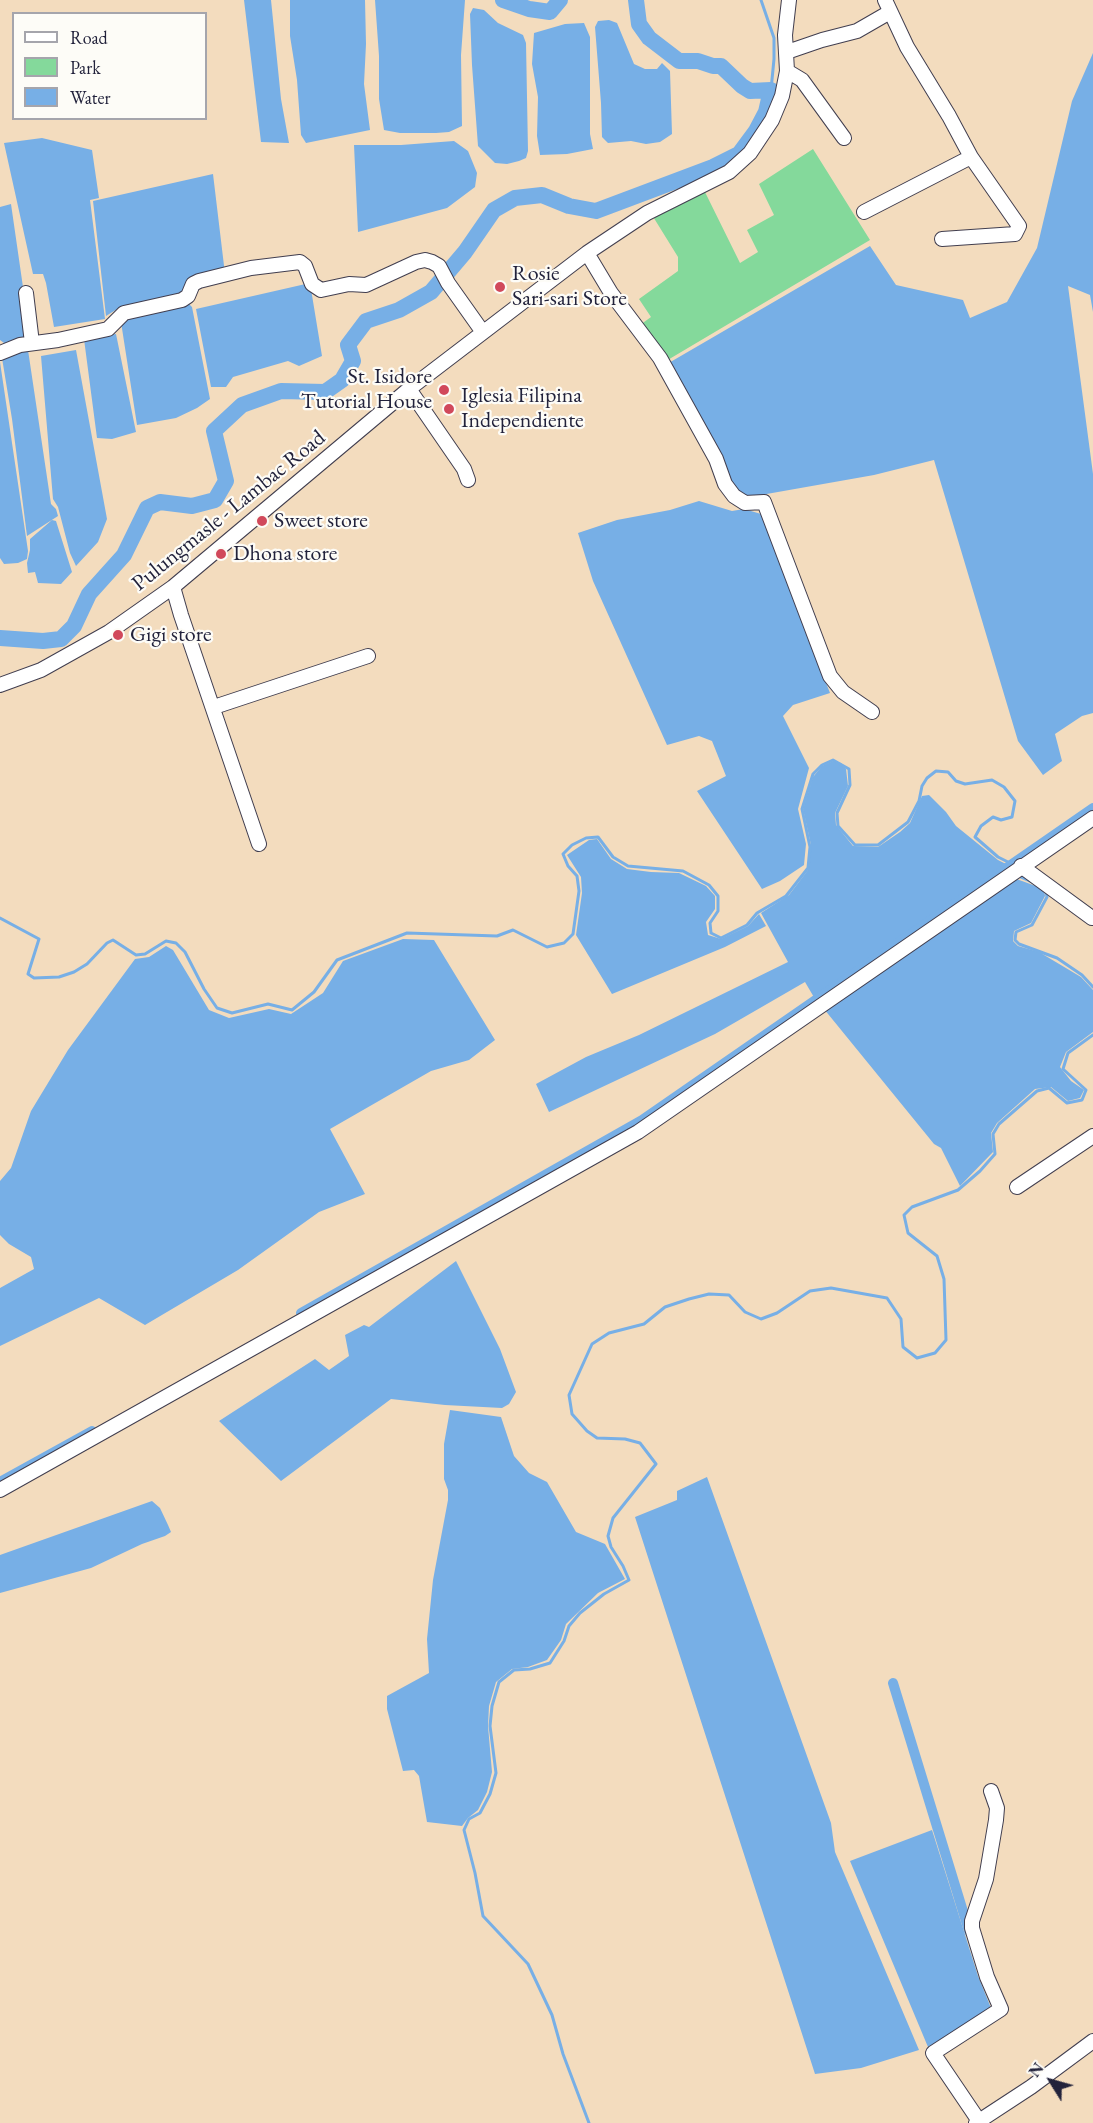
<!DOCTYPE html>
<html>
<head>
<meta charset="utf-8">
<style>
	body { margin:0 }
	#map { position:relative; width:1093px; height:2123px; overflow:hidden; background:#f3dcbe; font-family:"EB Garamond",serif }
	canvas { display:block }
	.legend { position:absolute; left:12px; top:12px; width:195px; height:108px; box-sizing:border-box; background:#fdfcf7; border:2px solid #a5a5ac; margin:0; padding:8px 10px; list-style:none; font-size:18px; color:#22223b }
	.legend li { display:flex; align-items:center; gap:12px; height:30px }
	.legend b { width:30px; border:2px solid #a5a5ac }
	.north { position:absolute; left:1021px; top:2051px; width:60px; height:60px; -webkit-text-stroke:4px #fdfcf7; paint-order:stroke; rotate:307deg; font-size:16px; font-weight:700; line-height:24px; text-align:center; color:#22223b }
	.north::after { content:''; display:block; margin:auto; width:21px; height:27px; background:#22223b; clip-path:polygon(50% 0,100% 100%,50% 72%,0 100%) }
</style>
</head>
<body>
<div id="map">
<canvas width="1093" height="2123"></canvas>
<ul class="legend">
<li><b style="height:8px;background:#fff"></b>Road</li>
<li><b style="height:16px;background:#84d99b"></b>Park</li>
<li><b style="height:16px;background:#77afe6"></b>Water</li>
</ul>
<div class="north">N</div>
</div>
<script>
const c = document.querySelector('canvas').getContext('2d');
c.lineJoin = 'round';
function paint(path, color) { c.fillStyle = color; c.fill(path, 'evenodd'); }
const toPath = rows => new Path2D(rows.map(r => 'M' + r).join(''));
function stroke(path, color, width, dash) { c.strokeStyle = color; c.lineWidth = width; c.lineCap = dash ? 'butt' : 'round'; c.setLineDash(dash || []); c.stroke(path); }
function drawText(font, color, halo, rows, align = 'center') {
  c.font = font + ' "EB Garamond",serif'; c.lineWidth = 4.5; c.setLineDash([]); c.textBaseline = 'middle'; c.strokeStyle = halo; c.fillStyle = color; for (const [text, x, y, turn = 0] of rows) {
    c.save(); c.translate(x, y); c.rotate((+turn || 0) * Math.PI / 180); c.textAlign = isNaN(turn) ? turn : align; if (halo) c.strokeText(text, 0, 0); c.fillText(text, 0, 0); c.restore();
  }
}
paint(toPath([
	[813,149,870,240,666,361,640,325,651,317,639,299,678,271,678,257,652,215,703,188,740,263,758,252,747,230,774,215,759,184]
]), '#84d99b');
paint(toPath([
	[244,0,271,0,281,99,289,143,261,142],
	[290,0,365,0,366,44,364,84,370,130,306,143,301,135,297,80,290,36],
	[375,0,465,0,461,55,462,126,449,132,436,133,400,133,384,130,379,99,379,56],
	[473,8,484,10,498,23,523,35,526,43,528,151,526,158,519,161,507,164,495,163,478,146,472,65,470,14],
	[609,20,617,23,634,64,645,69,657,69,662,63,670,71,672,134,660,142,646,144,631,141,608,143,602,137,601,103,595,27,598,21],
	[584,23,590,37,590,134,593,149,567,154,540,155,537,136,538,97,532,64,534,33,565,24],
	[1093,53,1093,312,1090,295,1068,286,1093,474,1093,713,1082,716,1055,734,1062,761,1043,775,1018,741,934,460,874,475,744,498,735,495,667,364,870,246,896,285,963,300,970,318,1007,302,1037,248,1072,101],
	[42,138,92,150,99,198,90,200,105,319,54,327,46,283,43,274,33,274,4,143],
	[454,141,468,151,477,173,475,187,447,208,358,232,354,145,401,145],
	[213,174,225,274,188,279,187,292,122,306,106,316,93,201],
	[11,204,25,301,27,335,8,346,0,340,0,207],
	[310,283,322,356,299,366,288,361,233,377,226,387,211,387,196,309],
	[189,304,192,307,210,399,197,408,176,418,137,425,121,322,129,316],
	[116,334,136,432,112,439,97,438,84,339],
	[28,350,51,504,56,509,58,516,27,536,12,419,2,358],
	[76,350,107,519,98,542,76,566,70,553,58,507,53,499,41,356],
	[0,362,28,551,27,559,18,563,4,564,0,558],
	[699,501,732,511,744,509,761,514,830,693,793,705,783,716,809,768,798,809,806,844,804,865,780,881,762,889,697,791,726,776,712,741,699,736,667,745,593,581,578,533,617,520,670,510],
	[52,520,56,521,72,572,61,584,38,583,35,572,28,573,27,563,30,550,30,539],
	[833,761,841,763,846,769,848,786,835,813,836,825,853,846,878,847,900,832,910,823,922,796,929,795,946,812,956,826,998,860,1008,865,815,999,805,982,715,1034,549,1112,536,1084,586,1057,639,1035,788,962,761,913,789,895,808,870,811,845,803,809,813,777,822,766],
	[597,839,611,859,627,869,651,872,679,873,706,886,715,896,715,909,706,922,708,935,721,939,748,926,759,914,766,926,725,947,612,994,576,935,582,893,581,877,567,855,589,840],
	[1011,877,1044,889,1045,896,1031,923,1014,931,1013,941,1018,946,1039,952,1081,977,1093,990,1093,1032,1066,1052,1060,1067,1071,1081,1084,1090,1080,1098,1068,1101,1051,1087,1035,1089,997,1123,991,1133,993,1152,960,1186,941,1148,934,1144,824,1009],
	[403,939,434,940,495,1040,469,1060,431,1071,330,1129,365,1194,319,1212,238,1270,145,1325,99,1298,0,1346,0,1288,34,1269,31,1257,9,1244,0,1235,0,1181,11,1168,31,1111,68,1050,135,959,149,957,166,946,173,950,209,1010,229,1018,269,1009,291,1014,323,993,343,961],
	[456,1261,500,1349,516,1392,509,1404,502,1408,445,1405,391,1399,281,1481,219,1421,315,1359,329,1370,349,1356,345,1335,364,1325,369,1327],
	[450,1410,501,1417,514,1456,529,1473,547,1482,576,1532,605,1544,625,1579,598,1593,566,1624,561,1640,547,1660,528,1667,512,1669,496,1682,489,1706,488,1726,492,1772,487,1792,478,1810,468,1818,462,1826,427,1822,419,1776,414,1770,403,1771,387,1709,387,1696,429,1673,427,1639,433,1580,448,1500,448,1490,444,1479,444,1444],
	[707,1477,831,1823,835,1852,919,2050,861,2068,815,2074,635,1517,677,1500,677,1491],
	[152,1501,160,1508,168,1525,171,1532,165,1536,142,1544,91,1568,0,1593,0,1555],
	[932,1830,978,1976,991,2008,928,2047,850,1861]
]), '#77afe6');
stroke(toPath([
	[761,0,774,38,774,59,771,90],
	[1016,875,1032,882],
	[1046,891,1047,897,1032,925,1016,932,1015,940,1019,944,1057,958,1082,975,1093,987],
	[0,918,39,939,28,974,34,978,59,977,74,972,87,964,107,943,113,940,136,955,145,954,166,941,176,943,185,952,204,989,217,1008,232,1013,268,1004,292,1010,314,992,337,960,407,933,497,936,513,930,547,947,564,943,573,934,579,891,577,876,568,866,563,854,572,845,586,838,598,837,613,857,628,866,683,871,709,885,718,896,718,911,710,923,711,933,721,938,747,925,757,913,786,896,808,868,810,847,802,809,813,774,822,765,833,760,849,769,850,785,837,813,838,826,855,845,878,845,908,822,919,801,922,786,927,778,936,771,948,772,956,781,965,784,992,780,1004,787,1015,801,1012,817,1001,820,993,817,981,826,975,837,998,857,1012,864,1012,867],
	[589,2123,563,2054,552,2015,528,1964,483,1916,475,1873,464,1830,469,1819,480,1813,490,1794,496,1773,490,1726,492,1706,499,1682,514,1670,530,1669,550,1663,564,1641,569,1626,580,1613,604,1594,629,1580,623,1566,611,1547,608,1536,613,1518,656,1464,640,1443,625,1439,597,1438,587,1431,572,1414,569,1395,592,1344,609,1333,644,1324,665,1307,689,1299,709,1294,729,1295,745,1312,761,1319,777,1313,810,1291,831,1288,887,1298,901,1319,903,1347,917,1358,935,1353,946,1340,944,1279,937,1256,908,1233,904,1215,912,1207,958,1190,980,1171,995,1154,993,1134,999,1124,1037,1091,1049,1088,1067,1103,1082,1100,1086,1090,1063,1069,1068,1053,1093,1035]
]), '#77afe6', 3);
stroke(toPath([
	[301,1313,642,1120,1093,808],
	[0,1482,92,1431],
	[893,1683,969,1931]
]), '#77afe6', 10);
stroke(toPath([
	[503,0,529,9,550,12,560,0],
	[0,638,43,641,61,639,74,626,89,594,124,555,147,508,160,502,192,506,215,500,226,481,214,431,242,405,281,391,325,392,342,380,353,361,348,345,366,321,399,310,431,292,465,252,494,210,515,198,542,195,569,206,596,211,713,167,739,154,756,131,766,112,771,90,750,91,742,86,721,66,713,66,698,61,679,61,649,38,639,24,636,0]
]), '#77afe6', 16);
const minor = toPath([
	[885,0,907,47,949,116,971,157,1019,226,1015,234,942,239],
	[787,52,822,40,857,31,890,12],
	[787,71,802,80,844,138],
	[864,212,971,157],
	[587,253,611,293,660,358,716,459,725,484,734,496,745,503,764,502,830,676,843,692,872,712],
	[26,293,32,343],
	[0,353,20,345,58,340,108,329,124,313,182,300,188,296,193,284,199,281,251,268,300,262,305,266,312,284,321,290,349,284,366,285,416,262,425,260,432,262,439,266,448,283,482,331],
	[409,389,464,469,468,480],
	[173,587,181,615,259,844],
	[0,685,41,670,109,632,173,587,409,389,587,253,647,213,729,172,750,153,772,120,782,96,787,71,785,35,789,0],
	[214,707,368,656],
	[1021,866,1092,918],
	[1017,1187,1093,1136],
	[0,1490,638,1132,1093,818],
	[979,2121,933,2053,1001,2009,987,1977,972,1928,972,1921,986,1879,996,1820,997,1808,991,1791],
	[976,2123,1031,2087,1093,2041]
]);
stroke(minor, '#413e4f', 16);
stroke(minor, '#fff', 14);
for (const [x, y, r, color] of [
	[500,287,6,"#d1495b"],
	[444,390,6,"#d1495b"],
	[449,409,6,"#d1495b"],
	[262,521,6,"#d1495b"],
	[221,554,6,"#d1495b"],
	[118,635,6,"#d1495b"]
]) { const dot = new Path2D(); dot.arc(x, y, r, 0, 2 * Math.PI); c.fillStyle = color; c.fill(dot); stroke(dot, '#fdfcf7', 2); }
drawText('22px', '#22223b', '#fdfcf7', [
	["Rosie",512,274],
	["Sari-sari Store",512,299],
	["St. Isidore",432,377,"right"],
	["Tutorial House",432,402,"right"],
	["Iglesia Filipina",461,396],
	["Independiente",461,421],
	["Sweet store",274,521],
	["Dhona store",233,554],
	["Gigi store",130,635]
], 'left');
drawText('22px', '#22223b', '#fdfcf7', [
	["Pulungmasle - Lambac Road",229,511,-39]
]);
</script>
</body>
</html>
